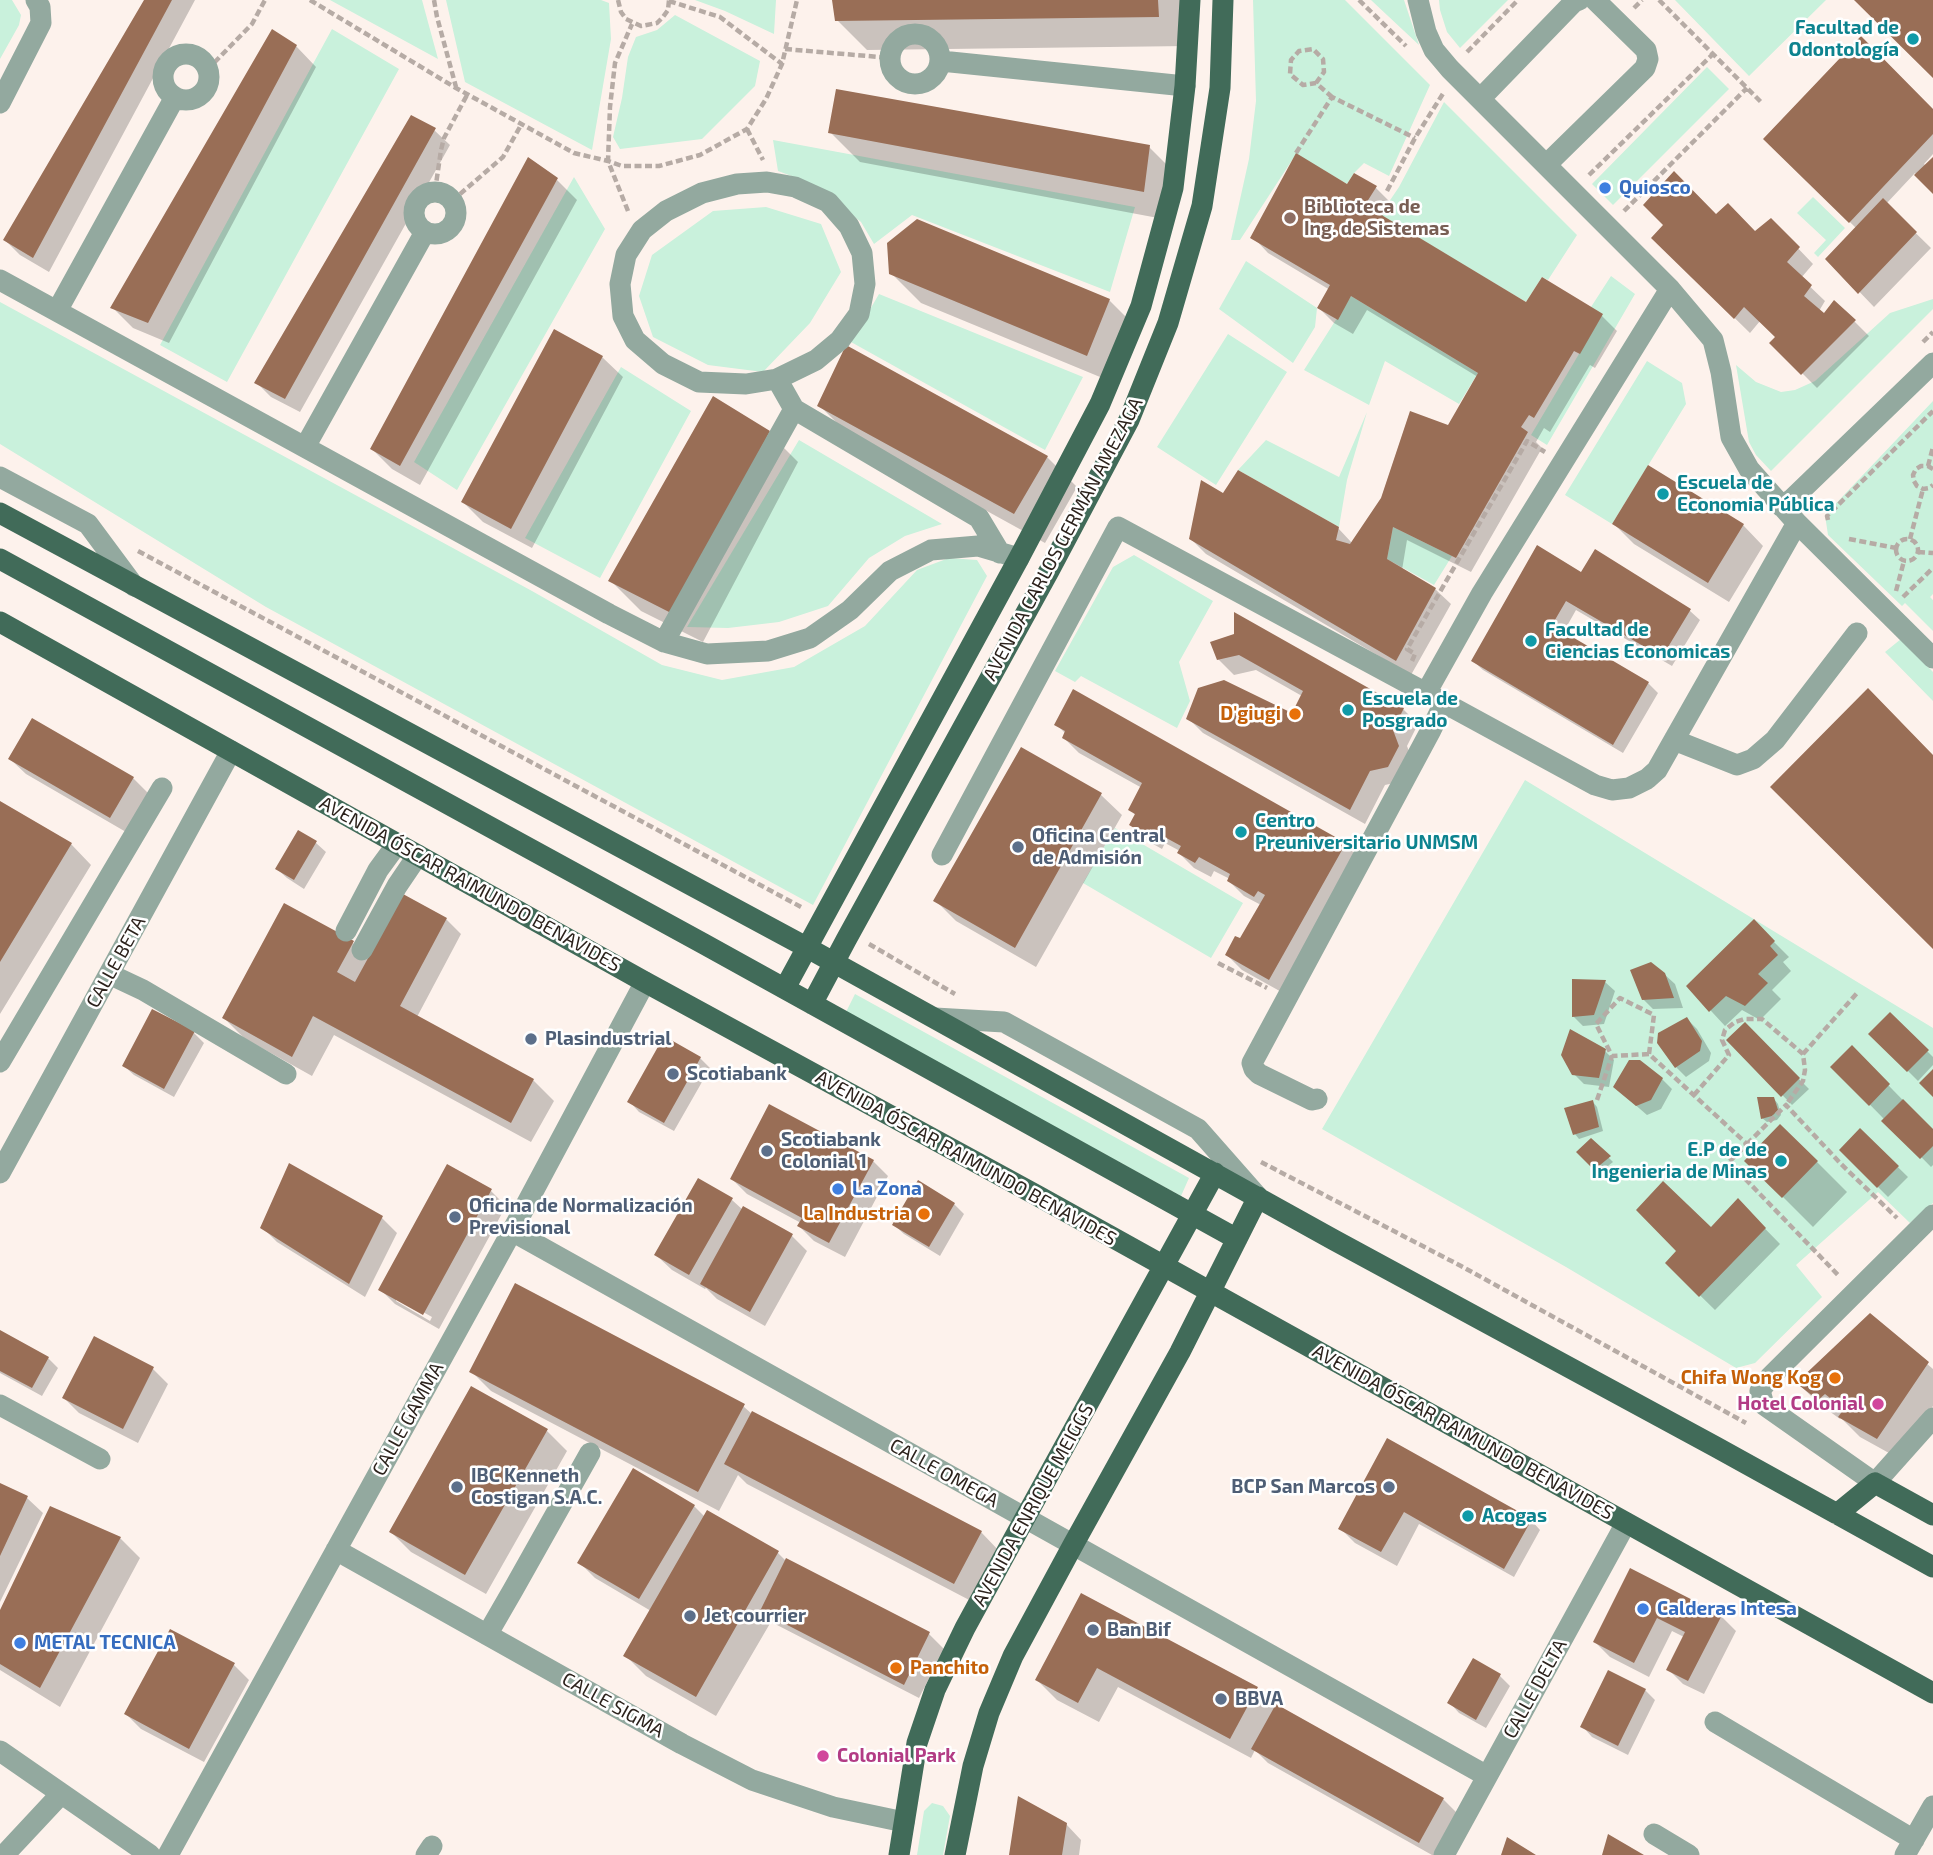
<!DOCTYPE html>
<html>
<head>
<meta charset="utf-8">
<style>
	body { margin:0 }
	canvas { display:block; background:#fdf2ec }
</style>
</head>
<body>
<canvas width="1933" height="1855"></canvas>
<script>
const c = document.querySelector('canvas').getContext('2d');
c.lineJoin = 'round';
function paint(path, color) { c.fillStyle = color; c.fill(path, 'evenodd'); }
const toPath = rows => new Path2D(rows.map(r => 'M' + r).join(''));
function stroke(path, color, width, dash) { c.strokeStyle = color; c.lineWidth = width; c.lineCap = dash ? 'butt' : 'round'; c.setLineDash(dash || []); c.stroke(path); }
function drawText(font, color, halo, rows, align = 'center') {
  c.font = font + ' "Exo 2",sans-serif'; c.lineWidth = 5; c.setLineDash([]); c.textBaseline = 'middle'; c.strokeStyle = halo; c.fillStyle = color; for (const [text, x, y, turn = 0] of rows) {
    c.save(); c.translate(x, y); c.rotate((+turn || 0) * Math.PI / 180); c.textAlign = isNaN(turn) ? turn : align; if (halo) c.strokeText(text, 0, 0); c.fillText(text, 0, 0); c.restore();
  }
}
paint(toPath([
	[0,0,12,0,21,15,19,25,0,59],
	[330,0,422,0,438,59],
	[446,0,601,0,609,3,611,39,592,150,465,82],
	[695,0,776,0,774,34,725,11],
	[1253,0,1345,0,1430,85,1389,176,1364,163,1354,173,1347,184,1296,154,1240,240,1231,240,1249,159,1256,101],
	[1371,0,1404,0,1419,45,1372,1],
	[1439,0,1508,0,1460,48,1447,32,1440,10],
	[1675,0,1826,0,1749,76],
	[675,15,760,61,755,86,702,139,620,149,613,137,622,98,628,57,636,37,657,30],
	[332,29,399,69,227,382,160,345],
	[1707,67,1729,89,1613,205,1592,184],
	[1444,102,1577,235,1548,280,1542,277,1526,302,1380,215,1399,187],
	[773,140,1135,207,1110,292,912,215,874,244,861,222,826,194,805,181,778,171],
	[574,177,605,229,457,490,414,462],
	[1813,197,1845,228,1818,257,1814,253,1826,240,1797,213],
	[766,207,821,224,841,272,810,323,763,372,708,365,653,337,639,296,652,255,713,211],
	[1246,261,1317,308,1315,327,1293,363,1219,309],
	[1611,276,1635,294,1547,445,1531,435,1602,315,1591,307],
	[879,294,1083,377,1045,450,851,342],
	[1351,296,1478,373,1459,404,1385,361,1369,405,1304,370],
	[1933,299,1933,309,1771,471,1756,455,1749,442,1736,365,1756,382,1781,392,1795,390,1815,381,1890,313],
	[0,302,532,591,662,665,722,680,794,667,865,626,917,570,949,558,977,560,987,576,813,905,266,607,0,444],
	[1228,334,1287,372,1216,485,1157,447],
	[1647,361,1682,383,1686,404,1612,524,1565,495],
	[621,367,691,411,600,578,525,538],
	[1933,401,1933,594,1930,597,1933,600,1933,631,1905,603,1902,606,1828,535,1825,515],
	[1367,412,1347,480,1339,527,1238,470,1266,440,1339,477],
	[799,440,942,524,905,536,869,558,828,606,779,622,728,628,687,627],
	[1393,527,1452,556,1434,585,1387,559],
	[1134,555,1213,601,1179,662,1190,701,1177,728,1081,676,1075,682,1055,671,1113,567],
	[1901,639,1933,672,1933,701,1885,652],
	[1525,780,1933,1028,1933,1203,1910,1223,1878,1192,1796,1265,1822,1297,1755,1363,1736,1368,1566,1267,1322,1129],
	[1115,828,1243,903,1211,958,1083,883],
	[855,994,1189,1178,1181,1196,846,1012],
	[932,1803,943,1806,950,1816,943,1855,917,1855,924,1811]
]), '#c9f1dc');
paint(toPath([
	[146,0,195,0,49,272,20,255,5,240],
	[834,0,1185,0,1188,46,867,50,837,20],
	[296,46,316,67,169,343,133,328,112,307],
	[1933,111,1933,154,1924,164,1926,166,1933,159,1933,192,1915,173,1886,204,1931,248,1874,307,1828,259,1857,229,1765,139],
	[434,130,450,145,300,412,271,397,256,382],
	[830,132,1149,147,1179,177,1174,221,860,162],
	[557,180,577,200,420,485,392,469,372,449],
	[1348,187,1376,188,1391,203,1382,217,1527,304,1602,316,1617,331,1595,368,1590,365,1550,432,1544,428,1536,442,1542,448,1471,572,1407,540,1402,570,1435,589,1451,604,1411,675,1206,554,1191,539,1224,496,1338,528,1352,543,1448,427,1478,377,1367,310,1353,334,1334,323,1319,308,1330,290,1268,253,1253,237],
	[1716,217,1755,233,1771,220,1813,264,1801,278,1825,301,1819,311,1824,316,1854,321,1869,336,1817,388,1772,343,1777,337,1760,321,1750,333,1653,238],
	[891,273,1109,300,1139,330,1117,384,921,303],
	[555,331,602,357,623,377,532,548,483,522,463,502],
	[819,405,1047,457,1077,487,1045,543,849,435],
	[768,432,798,462,703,642,641,611,611,581],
	[1614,524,1743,525,1763,546,1729,602,1634,544],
	[1596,552,1690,611,1700,620,1672,666,1576,610,1563,633,1648,683,1658,693,1623,753,1483,670,1473,661,1582,575],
	[1213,643,1403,709,1418,724,1407,746,1413,762,1403,781,1385,785,1365,824,1203,733,1188,718,1293,715,1302,696,1256,670,1234,675,1218,659],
	[1056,724,1345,844,1360,859,1285,994,1242,970,1227,955,1241,941,1261,905,1244,896,1229,881,1230,879,1214,871,1211,877,1194,868,1179,853,1180,851,1165,843,1162,849,1146,840,1131,825,1136,816,1130,809,1142,788,1079,753,1064,738,1066,734],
	[1021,749,1101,795,1122,815,1036,967,956,921,936,901],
	[10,759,133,778,148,793,126,832,26,774],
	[0,803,71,844,91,865,0,1014],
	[298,832,316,843,326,852,304,889,287,878,277,869],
	[446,919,461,934,417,1017,533,1080,554,1101,531,1142,334,1035,312,1076,244,1038,224,1018,353,943,370,960],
	[1754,922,1789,957,1783,962,1791,971,1772,990,1781,999,1760,1020,1742,1010,1725,1026,1688,986],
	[1664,974,1675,984,1683,1008,1653,1009,1643,999],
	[1605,982,1615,991,1604,1024,1583,1026,1573,1016],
	[1890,1014,1933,1057,1933,1065,1918,1081,1871,1034],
	[1687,1019,1697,1029,1711,1053,1709,1061,1686,1077,1676,1067],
	[1745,1025,1809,1089,1792,1105,1729,1040],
	[194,1033,204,1043,174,1097,134,1075,124,1066],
	[1852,1048,1933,1131,1933,1165,1931,1167,1833,1067],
	[1604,1050,1614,1060,1609,1087,1584,1084,1574,1074],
	[700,1058,710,1068,674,1131,639,1112,630,1102],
	[1662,1079,1672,1089,1661,1109,1647,1115,1625,1096],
	[1774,1099,1778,1104,1781,1115,1777,1120,1767,1122,1762,1118],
	[1593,1102,1597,1107,1603,1131,1579,1139,1575,1134,1566,1109],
	[1781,1126,1847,1192,1813,1227,1747,1161],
	[1860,1130,1908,1177,1888,1197,1841,1150],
	[1591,1140,1613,1162,1599,1173,1579,1152],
	[873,1161,888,1176,845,1257,814,1241,799,1226,801,1223,747,1194,732,1179],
	[919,1183,954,1204,964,1214,940,1256,904,1234,894,1225],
	[491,1191,506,1206,439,1329,395,1304,380,1289],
	[396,1297,432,1317,430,1321,396,1301],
	[732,1200,743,1210,744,1209,792,1236,807,1251,765,1326,717,1299,706,1288,705,1289,672,1270,656,1255],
	[1738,1201,1780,1244,1715,1310,1667,1263,1711,1229],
	[382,1218,397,1233,365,1297,277,1242,262,1227],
	[1870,1315,1933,1369,1933,1406,1898,1458,1860,1437,1841,1418,1840,1419,1818,1403,1798,1383],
	[0,1332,48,1358,58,1368,42,1396,0,1373],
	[153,1369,168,1384,138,1443,79,1413,64,1398],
	[471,1371,743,1406,752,1414,981,1532,1001,1553,975,1603,747,1484,738,1475,719,1511,491,1391],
	[547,1431,567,1451,486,1594,411,1552,391,1532],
	[1388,1440,1531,1520,1540,1530,1514,1577,1419,1524,1397,1566,1355,1543,1340,1528],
	[0,1485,27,1498,43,1513,0,1602],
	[694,1506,705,1517,708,1512,778,1553,787,1562,929,1634,944,1649,919,1698,777,1625,772,1620,716,1716,646,1676,626,1656,651,1611,595,1578,580,1563],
	[120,1538,140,1558,60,1707,0,1670,0,1615],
	[1631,1571,1721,1616,1736,1631,1704,1694,1683,1684,1668,1669,1684,1637,1672,1631,1649,1677,1610,1657,1595,1642],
	[1082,1595,1257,1689,1276,1708,1443,1799,1458,1814,1435,1855,1432,1855,1268,1763,1255,1750,1251,1758,1118,1687,1099,1722,1057,1700,1037,1680],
	[1474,1660,1500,1676,1510,1686,1486,1728,1459,1713,1450,1703],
	[234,1665,249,1680,204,1762,141,1729,126,1714],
	[1609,1673,1645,1690,1655,1700,1628,1755,1592,1737,1583,1727],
	[1066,1824,1081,1840,1079,1855,1011,1855]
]), '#0003');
paint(toPath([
	[144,0,172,0,33,258,3,240],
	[832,0,1158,0,1159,17,835,21],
	[1854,0,1933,0,1933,78],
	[272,29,297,45,148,323,110,308],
	[1861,36,1933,109,1933,134,1849,223,1763,139],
	[836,89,1150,145,1144,192,828,133],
	[411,115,436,128,285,399,254,383],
	[1296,153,1347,184,1354,173,1377,186,1365,205,1526,302,1542,277,1603,314,1580,354,1574,351,1534,418,1529,415,1521,427,1528,432,1456,558,1393,527,1387,559,1436,588,1396,661,1189,539,1201,480,1223,493,1238,470,1339,527,1336,540,1350,544,1381,498,1410,411,1448,425,1478,373,1351,296,1338,320,1317,308,1330,285,1250,238],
	[528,157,558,178,400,466,370,449],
	[1933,157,1933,194,1914,175],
	[1674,171,1716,214,1728,203,1755,231,1771,218,1800,247,1787,262,1812,285,1804,296,1824,313,1834,300,1856,320,1801,375,1769,343,1775,337,1744,307,1734,319,1651,238,1663,225,1643,205],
	[1883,198,1917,232,1858,294,1825,259],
	[917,219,1110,299,1087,356,889,274,887,243],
	[554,329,603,356,511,529,461,502],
	[846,345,1048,456,1014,514,817,406],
	[713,396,770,431,673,614,608,581],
	[1648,465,1744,524,1708,583,1612,524],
	[1537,545,1581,572,1595,549,1691,609,1662,657,1566,601,1552,625,1649,682,1613,745,1471,661],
	[1234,612,1404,708,1393,730,1399,746,1388,767,1370,771,1350,810,1186,719,1198,688,1224,680,1292,713,1303,691,1239,655,1217,660,1210,642,1234,634],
	[1868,688,1933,755,1933,949,1770,787],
	[1073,689,1346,843,1269,980,1225,955,1235,936,1240,938,1265,895,1258,891,1254,897,1227,881,1230,874,1199,857,1195,863,1177,853,1181,846,1150,829,1146,835,1129,825,1135,814,1128,810,1142,783,1062,738,1065,731,1054,725],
	[32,718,134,777,110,818,8,759],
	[1021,747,1102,793,1015,948,933,901],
	[0,801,72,843,0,962],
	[298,830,317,841,294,880,275,869],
	[403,894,447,918,400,1006,534,1079,511,1123,313,1016,292,1057,222,1018,284,903,354,941,337,972,355,982],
	[1754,919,1775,941,1770,946,1778,955,1758,974,1768,983,1745,1006,1726,996,1709,1012,1686,986],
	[1651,962,1665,973,1674,998,1642,1000,1630,970],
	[1572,979,1606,980,1594,1015,1572,1017],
	[152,1009,195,1031,164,1089,122,1066],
	[1890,1012,1929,1050,1907,1072,1868,1034],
	[1687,1017,1702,1041,1700,1051,1675,1068,1657,1043,1658,1033],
	[1745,1022,1800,1078,1781,1097,1726,1040],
	[1570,1029,1606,1049,1599,1078,1572,1075,1561,1055],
	[664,1036,701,1057,664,1123,627,1102],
	[1852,1045,1890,1084,1869,1106,1830,1067],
	[1629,1060,1640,1060,1663,1078,1651,1100,1636,1106,1613,1087],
	[1933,1069,1933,1097,1919,1083],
	[1757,1097,1774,1097,1778,1110,1772,1116,1761,1119],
	[1903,1099,1933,1129,1933,1146,1920,1159,1881,1121],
	[1593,1100,1599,1127,1573,1135,1564,1108],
	[769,1104,874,1160,829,1243,797,1226,802,1218,730,1179],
	[1780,1124,1818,1161,1782,1198,1744,1161],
	[1860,1128,1899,1166,1877,1188,1839,1150],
	[1591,1138,1611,1156,1594,1170,1576,1152],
	[289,1163,383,1216,349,1284,260,1228],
	[447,1164,492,1189,423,1315,378,1290],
	[698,1178,733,1198,689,1275,654,1255],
	[918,1180,955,1203,929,1247,892,1225],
	[1663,1181,1711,1227,1738,1198,1766,1228,1699,1297,1665,1263,1676,1251,1636,1210],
	[743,1206,793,1234,750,1312,700,1284],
	[515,1283,745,1404,698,1492,469,1372],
	[1870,1313,1929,1362,1877,1439,1838,1417,1844,1409,1825,1394,1818,1400,1796,1383],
	[0,1330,49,1357,32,1388,0,1371],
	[94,1336,154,1367,123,1429,62,1398],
	[471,1386,548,1429,465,1575,389,1532],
	[752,1411,982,1531,954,1584,724,1464],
	[1387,1438,1532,1519,1504,1569,1404,1512,1381,1552,1338,1529],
	[633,1468,695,1505,639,1599,577,1563],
	[0,1483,28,1496,0,1556],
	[50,1506,121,1537,40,1688,0,1664,0,1610],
	[707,1510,779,1551,696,1697,623,1656],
	[786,1558,930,1632,904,1685,760,1611],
	[1630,1568,1722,1615,1688,1681,1666,1670,1685,1632,1657,1618,1634,1663,1593,1642],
	[1081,1593,1258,1687,1230,1739,1097,1668,1078,1703,1035,1680],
	[170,1629,235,1663,189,1749,124,1714],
	[1473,1658,1501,1674,1476,1720,1447,1703],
	[1608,1670,1646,1689,1618,1746,1580,1727],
	[1276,1704,1444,1798,1419,1843,1251,1749],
	[1018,1796,1067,1823,1062,1855,1009,1855],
	[1608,1834,1644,1855,1602,1855],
	[1507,1837,1536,1855,1501,1855]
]), '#996e56');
stroke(toPath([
	[310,0,456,88,574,153,608,161,622,166,659,166,700,155,747,129,766,99,782,64,797,0],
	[434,0,437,17,456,87],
	[618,0,621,12,626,19,641,26,657,23,663,17,668,10,669,0],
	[1359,0,1406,46],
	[1659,0,1762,103],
	[669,1,720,17,782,64],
	[1634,8,1642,0],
	[785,49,891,58],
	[1467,52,1518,0],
	[207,70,252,24,265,0],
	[1316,83,1324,72,1323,59,1313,49,1299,51,1291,60,1290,74,1303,85,1316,83,1332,97],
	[747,129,763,160],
	[1296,153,1332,97,1415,138],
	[1589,175,1714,53],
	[435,191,441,150,444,138,467,95],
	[1387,191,1415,138,1444,92],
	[452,201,503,157,521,125],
	[628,211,608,161,610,107,615,63,632,24],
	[1624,211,1747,88],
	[1923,342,1933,332],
	[1928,466,1933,447],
	[1933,469,1928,466,1921,466,1916,469,1913,475,1914,481,1917,486,1923,489,1929,488,1933,485],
	[1828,520,1827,516,1933,411],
	'1896 550a11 11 0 1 1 22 0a11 11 0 1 1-22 0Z',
	[1849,539,1896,548],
	[1910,539,1923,489],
	[138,551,803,908],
	[1918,552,1933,553],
	[1896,591,1904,561],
	[1903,597,1933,568],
	[1412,661,1415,654,1407,649,1527,441,1545,452],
	[869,944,955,994],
	[1218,963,1267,988],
	[1649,1054,1654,1015,1620,998,1596,1024,1612,1056,1649,1054,1747,1144,1729,1162,1839,1276],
	[1803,1054,1858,992],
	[1694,1095,1729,1055,1722,1040,1725,1030,1735,1022,1744,1019,1762,1019,1803,1054,1805,1070,1803,1081,1786,1105],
	[1597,1100,1612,1056],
	[1747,1144,1786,1105,1841,1164,1897,1218],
	[1261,1162,1461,1266,1746,1423]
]), '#b6aba5', 4.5, [7, 3.5]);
stroke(toPath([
	[1418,0,1426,32,1434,50,1450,69,1670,289,1713,340,1721,372,1731,437,1749,469,1797,523,1933,658],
	'890 59a25 25 0 1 1 50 0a25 25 0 1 1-50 0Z',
	'163 77a23 23 0 1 1 46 0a23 23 0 1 1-46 0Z',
	[941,61,1185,86],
	[1480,99,1574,2,1579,0],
	[0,103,41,23,40,7,36,0],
	[1546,165,1645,68,1648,59,1646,50,1595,0],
	[767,182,795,187,828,202,849,226,862,253,865,284,859,314,840,340,816,360,777,379,746,384,699,382,663,364,635,340,623,316,620,284,626,255,642,230,666,211,702,193,737,184,767,182],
	'414 213a21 21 0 1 1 42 0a21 21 0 1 1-42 0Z',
	[0,280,609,614,664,642,707,654,768,651,810,638,850,610,890,571,931,550,978,546,1019,558],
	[57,311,175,97],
	[777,379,794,409,979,518,1000,553],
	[305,447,425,232],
	[0,477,88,524,134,586],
	[1781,506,1792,499,1933,363],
	[664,642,794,409],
	[1426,693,1595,785,1612,790,1629,788,1647,779,1657,770,1797,523],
	[1674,740,1737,765,1753,759,1775,740,1857,633],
	[942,855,1118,527,1426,693,1482,593,1670,289],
	[346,931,378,870,397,844],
	[362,950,397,886,418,855],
	[109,974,143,990,286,1074],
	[935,1018,1004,1022,1084,1066,1198,1129,1257,1196],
	[0,1062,162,788],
	[1317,1099,1312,1100,1259,1074,1254,1069,1252,1063,1431,730,1444,703],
	[0,1173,231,751],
	[1933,1215,1770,1377,1760,1391,1764,1405,1875,1483,1933,1418],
	[512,1231,1487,1776],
	[0,1405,100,1459],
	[336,1550,682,1744,752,1780,833,1807,904,1822],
	[487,1635,513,1590,590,1453],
	[1715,1722,1914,1840],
	[0,1751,150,1855],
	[1654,1834,1689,1855],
	[4,1855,61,1794],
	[168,1855,512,1231,645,982],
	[426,1855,432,1846],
	[1444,1855,1626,1523],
	[1905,1855,1933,1806]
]), '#93a99f', 21);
stroke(toPath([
	[0,513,806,947,1334,1240,1716,1447,1933,1567],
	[0,559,704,944,1237,1239],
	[0,622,645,982,1038,1196,1933,1693],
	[785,988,1019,558,1100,404,1141,306,1173,188,1185,86,1190,0],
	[812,1004,846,940,1049,571,1129,420,1168,323,1202,206,1220,88,1223,0],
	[1837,1514,1875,1483,1933,1515],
	[899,1855,917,1743,935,1690,965,1628,1025,1518,1215,1173],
	[955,1855,973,1766,989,1713,1013,1656,1073,1545,1180,1352,1258,1197]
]), '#416b59', 21);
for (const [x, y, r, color] of [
	[1913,39,7,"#0f9aa8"],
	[1605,188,7,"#3f7fe0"],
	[1290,218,7,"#8d6e63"],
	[1663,494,7,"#0f9aa8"],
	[1531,641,7,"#0f9aa8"],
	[1348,710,7,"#0f9aa8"],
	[1295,714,7,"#e8710a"],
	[1241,832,7,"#0f9aa8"],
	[1018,847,7,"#5c6f8a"],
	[531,1039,7,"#5c6f8a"],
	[673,1074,7,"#5c6f8a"],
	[767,1151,7,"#5c6f8a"],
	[1781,1161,7,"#0f9aa8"],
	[838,1189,7,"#3f7fe0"],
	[924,1214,7,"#e8710a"],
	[455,1217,7,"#5c6f8a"],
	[1835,1378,7,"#e8710a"],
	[1878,1404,7,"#d1479c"],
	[457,1487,7,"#5c6f8a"],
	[1389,1487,7,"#5c6f8a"],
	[1468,1516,7,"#0f9aa8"],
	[1643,1609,7,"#3f7fe0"],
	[690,1616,7,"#5c6f8a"],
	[1093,1630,7,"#5c6f8a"],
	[20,1643,7,"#3f7fe0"],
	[896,1668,7,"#e8710a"],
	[1221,1699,7,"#5c6f8a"],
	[823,1756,7,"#d1479c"]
]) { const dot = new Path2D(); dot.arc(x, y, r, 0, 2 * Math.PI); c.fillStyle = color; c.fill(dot); stroke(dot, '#fff', 2.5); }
drawText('bold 19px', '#0d838f', '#fff', [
	["Facultad de",1899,28,"right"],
	["Odontología",1899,50,"right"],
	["Escuela de",1677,483],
	["Economia Pública",1677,505],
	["Facultad de",1545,630],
	["Ciencias Economicas",1545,652],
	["Escuela de",1362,699],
	["Posgrado",1362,721],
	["Centro",1255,821],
	["Preuniversitario UNMSM",1255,843],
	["E.P de de",1767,1150,"right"],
	["Ingenieria de Minas",1767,1172,"right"],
	["Acogas",1482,1516]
], 'left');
drawText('bold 19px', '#366cbe', '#fff', [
	["Quiosco",1619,188],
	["La Zona",852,1189],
	["Calderas Intesa",1657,1609],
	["METAL TECNICA",34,1643]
], 'left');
drawText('bold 19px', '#785e54', '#fff', [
	["Biblioteca de",1304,207],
	["Ing. de Sistemas",1304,229]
], 'left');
drawText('19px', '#2c221c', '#fff', [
	["AVENIDA CARLOS GERMÁN AMEZAGA",1063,539,-62],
	["AVENIDA ÓSCAR RAIMUNDO BENAVIDES",470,884,29],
	["CALLE BETA",116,962,-61],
	["AVENIDA ÓSCAR RAIMUNDO BENAVIDES",966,1158,29],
	["CALLE GAMMA",408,1419,-61],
	["AVENIDA ÓSCAR RAIMUNDO BENAVIDES",1463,1432,29],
	["CALLE OMEGA",944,1473,29],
	["AVENIDA ENRIQUE MEIGGS",1033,1505,-61],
	["CALLE DELTA",1535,1689,-61],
	["CALLE SIGMA",613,1705,29]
]);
drawText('bold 19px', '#c56008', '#fff', [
	["D'giugi",1281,714],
	["La Industria",910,1214],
	["Chifa Wong Kog",1821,1378],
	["Panchito",910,1668,"left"]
], 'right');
drawText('bold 19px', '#4e5e75', '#fff', [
	["Oficina Central",1032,836],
	["de Admisión",1032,858],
	["Plasindustrial",545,1039],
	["Scotiabank",687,1074],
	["Scotiabank",781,1140],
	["Colonial 1",781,1162],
	["Oficina de Normalización",469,1206],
	["Previsional",469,1228],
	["IBC Kenneth",471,1476],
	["Costigan S.A.C.",471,1498],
	["BCP San Marcos",1375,1487,"right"],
	["Jet courrier",704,1616],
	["Ban Bif",1107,1630],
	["BBVA",1235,1699]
], 'left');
drawText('bold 19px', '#b23c85', '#fff', [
	["Hotel Colonial",1864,1404],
	["Colonial Park",837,1756,"left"]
], 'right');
</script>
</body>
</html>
